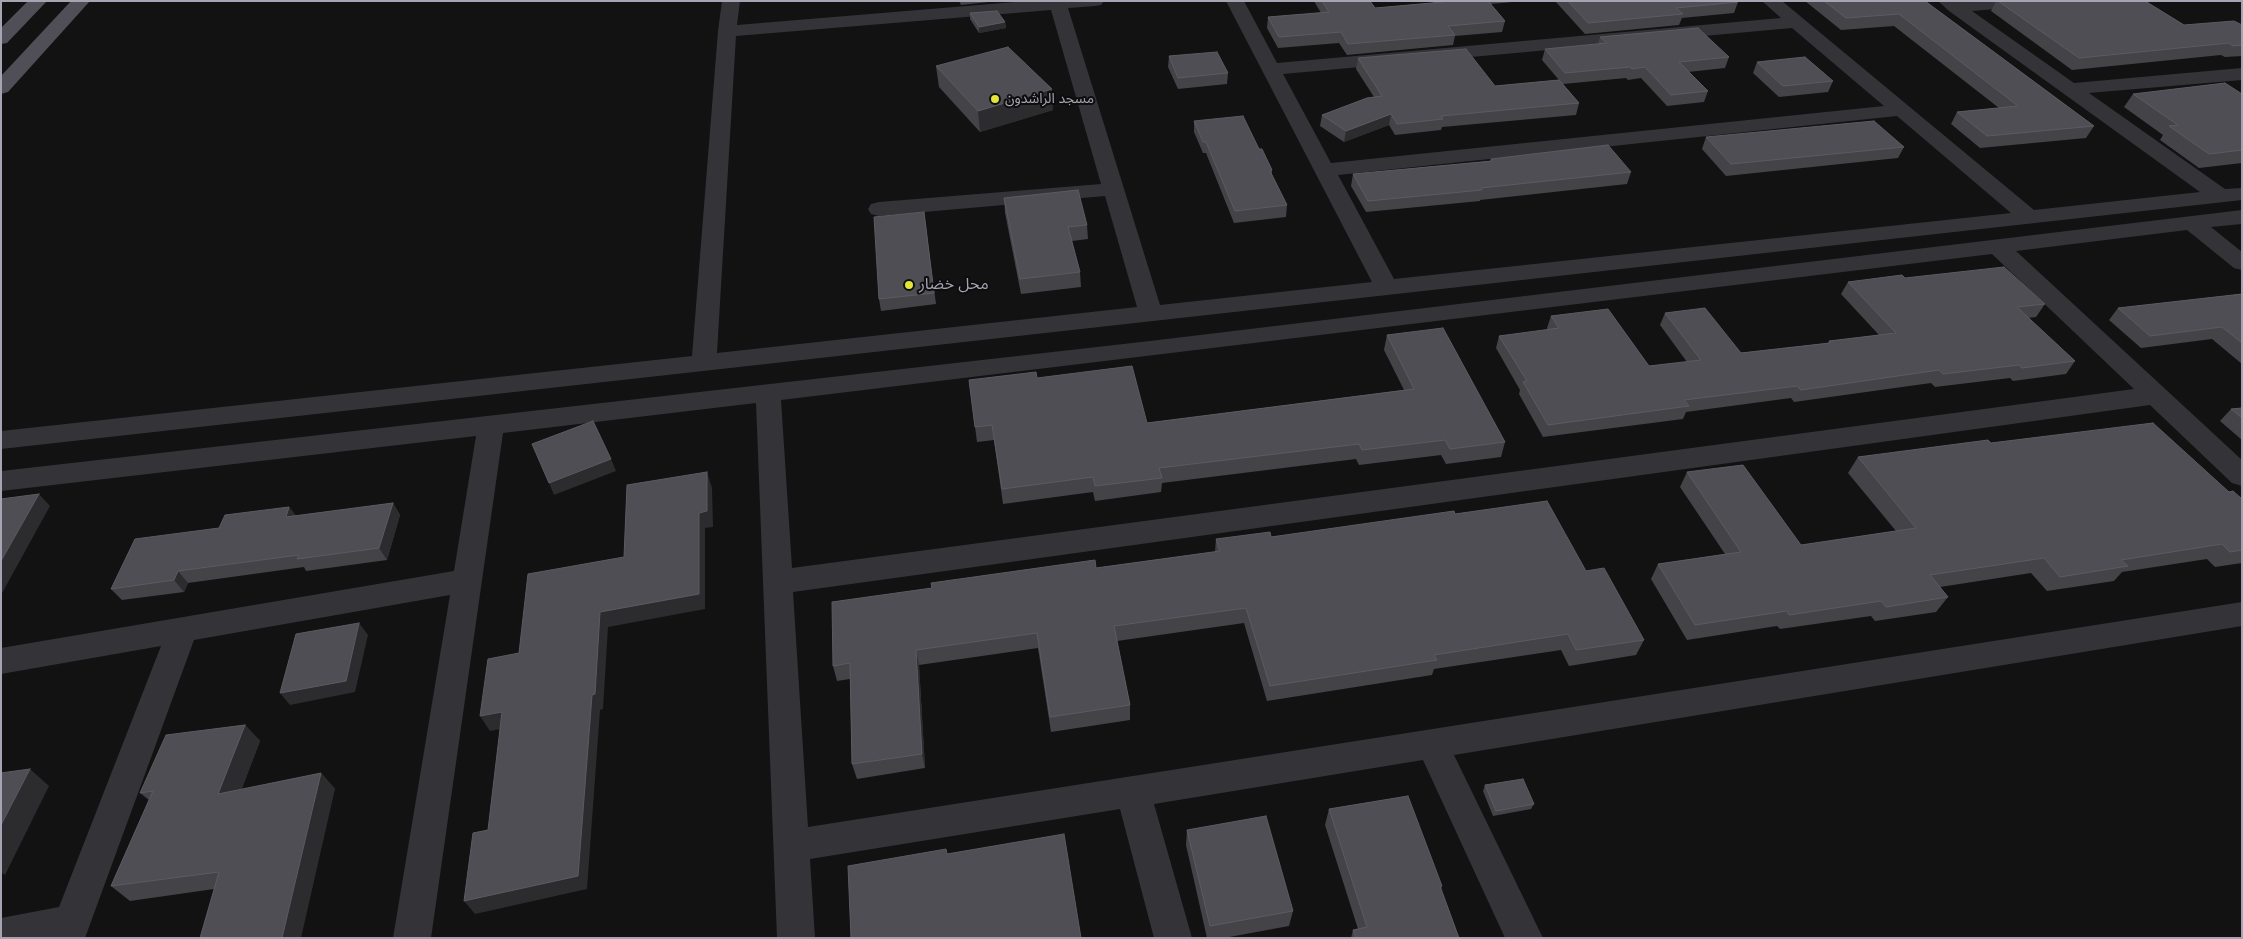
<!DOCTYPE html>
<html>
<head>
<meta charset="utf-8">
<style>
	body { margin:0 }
	#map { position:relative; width:2243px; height:939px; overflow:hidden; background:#121213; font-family:"Varela Round",sans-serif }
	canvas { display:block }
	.frame { position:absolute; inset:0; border:2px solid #a5a4b3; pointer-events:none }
</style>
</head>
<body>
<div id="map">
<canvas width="2243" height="939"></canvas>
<div class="frame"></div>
</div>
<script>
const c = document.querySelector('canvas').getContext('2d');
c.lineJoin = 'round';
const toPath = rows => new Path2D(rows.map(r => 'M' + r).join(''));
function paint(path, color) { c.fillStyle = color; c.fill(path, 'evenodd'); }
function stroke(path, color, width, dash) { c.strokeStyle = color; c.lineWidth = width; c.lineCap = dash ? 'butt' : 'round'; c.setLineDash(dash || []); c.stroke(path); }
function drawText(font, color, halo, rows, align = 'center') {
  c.font = font + ' "Varela Round","Noto Sans Arabic",sans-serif'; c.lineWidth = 4; c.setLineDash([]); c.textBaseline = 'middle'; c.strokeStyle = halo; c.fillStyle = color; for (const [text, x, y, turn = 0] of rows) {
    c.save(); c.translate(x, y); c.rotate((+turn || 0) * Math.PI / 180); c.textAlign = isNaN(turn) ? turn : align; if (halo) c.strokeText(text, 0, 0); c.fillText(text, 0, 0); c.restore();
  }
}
paint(toPath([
	[722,1,740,1,737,25,1027,1,1104,1,1101,5,1095,6,1068,8,1160,305,1372,282,1226,1,1244,1,1277,63,1781,18,1762,1,1782,1,2034,210,2200,192,1949,11,1938,1,2042,1,2039,5,2033,6,1972,11,2074,83,2242,68,2242,80,2089,93,2225,189,2242,188,2242,200,1,449,1,431,692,356,718,31,722,1],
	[1051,10,1101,184,879,202,871,204,868,209,871,214,879,216,1105,196,1137,307,717,353,736,36,1051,10],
	[1792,28,1884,106,1331,163,1283,74,1792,28],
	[1897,116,2011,213,1394,279,1338,175,1897,116],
	[2242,210,2242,224,2211,227,2242,252,2242,270,2234,268,2187,230,2016,251,2242,460,2242,486,2232,483,2150,405,793,592,808,827,2242,602,2242,626,1454,755,1543,938,1505,938,1423,760,1154,804,1192,938,1154,938,1120,809,810,859,815,938,777,938,756,403,503,433,431,938,393,938,450,595,194,640,85,938,1,938,1,918,59,907,161,646,1,674,1,648,454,571,476,436,1,491,1,471,1150,341,2242,210],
	[1992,254,2134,389,792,568,781,400,1992,254]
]), '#343338');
paint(toPath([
	[28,1,47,1,7,43,1,44,1,28,28,1],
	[71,1,90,1,8,92,1,94,1,76,71,1]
]), '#504f57');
paint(toPath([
	[959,1,988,1,988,2,961,5],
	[1314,1,1370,1,1375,8,1434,3,1432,1,1523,1,1491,4,1505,21,1502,32,1455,36,1453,45,1347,55,1339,43,1278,48,1267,28,1268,17,1321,13],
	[1555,1,1737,1,1738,2,1734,13,1682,18,1679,25,1585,34],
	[1805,1,1925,1,2094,126,2086,138,1980,148,1951,124,1957,112,1999,108,1894,26,1841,30],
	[1996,1,2145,1,2184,25,2242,25,2242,56,2225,57,2221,55,2072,70,1991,11],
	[970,13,1005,22,1006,28,979,33,970,19],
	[1600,37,1729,57,1725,68,1688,72,1708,91,1704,102,1667,106,1641,78,1628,80,1626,78,1563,84,1579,103,1576,115,1442,127,1441,130,1395,135,1389,125,1344,142,1320,126,1322,115,1374,97,1356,69,1358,58,1495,86,1559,80,1542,60,1545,49,1598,44],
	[1169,56,1228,73,1227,84,1178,89,1168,67],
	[1757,62,1833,81,1828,92,1779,97,1753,73],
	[936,66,1053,110,980,132,939,87],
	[2133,94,2242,94,2242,163,2199,168,2160,140,2163,135,2124,107],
	[1194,121,1259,149,1272,170,1272,175,1287,205,1286,217,1234,223,1206,153,1203,153,1194,132],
	[1706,137,1904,147,1898,158,1726,176,1702,149],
	[1491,159,1631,172,1627,184,1480,200,1480,201,1366,212,1351,186,1353,174,1490,161],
	[1004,198,1087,225,1088,239,1072,241,1080,272,1081,287,1021,294,1005,213],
	[924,212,936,304,881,311,879,299],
	[1905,278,2045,304,2036,317,2028,318,2075,361,2066,374,2013,381,2010,378,1935,387,1931,383,1794,402,1791,398,1686,412,1683,419,1543,437,1519,394,1520,390,1496,348,1499,336,1548,330,1547,328,1551,316,1649,366,1687,362,1660,325,1665,313,1741,353,1828,343,1829,341,1879,335,1841,294,1848,282],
	[2242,294,2242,364,2212,339,2141,348,2109,320,2118,308],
	[1387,335,1505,442,1501,457,1446,464,1441,455,1359,465,1356,459,1162,483,1161,492,1095,501,1093,492,1003,504,994,440,977,442,969,380,1037,378,1147,423,1404,390,1384,350],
	[2242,408,2242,440,2220,421,2231,409],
	[1991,443,2229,492,2242,499,2242,563,2215,567,2207,559,2122,572,2114,581,2047,591,2031,573,1940,587,1948,597,1936,612,1875,621,1871,616,1780,629,1777,626,1687,640,1651,579,1658,564,1725,554,1680,487,1687,472,1801,545,1896,531,1848,473,1858,457],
	[393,503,400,515,387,560,306,571,304,567,188,583,184,592,122,600,111,589,219,528,289,507,296,516],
	[1455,514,1586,571,1644,640,1636,655,1569,666,1561,650,1434,669,1432,675,1267,701,1244,623,1117,641,1130,705,1130,720,1051,732,1038,648,919,665,925,768,857,779,852,764,850,679,837,681,833,666,1096,568,1215,552,1216,539,1271,537],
	[245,725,260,741,241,790,321,773,335,789,214,889,130,901,111,886,149,800,140,793],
	[1485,785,1534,804,1531,809,1493,816,1483,791],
	[1329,809,1442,886,1441,890,1459,938,1351,938,1353,930,1358,929,1325,825],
	[1187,830,1293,911,1289,926,1224,938,1207,938,1186,845]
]), '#444348');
paint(toPath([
	[1005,22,1006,28,979,33,979,27],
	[1052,89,1053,110,980,132,978,111],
	[1391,114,1389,125,1344,142,1346,131],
	[611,459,616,471,554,495,549,483],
	[707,472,712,488,713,527,705,528,705,609,608,627,603,709,600,710,587,889,475,914,464,901,592,695,600,612,699,513],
	[39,494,50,506,1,595,1,561],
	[393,503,400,515,387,560,379,548],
	[289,507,298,519,286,517],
	[178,571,188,583,184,592,174,580],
	[359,623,368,635,355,692,290,705,280,693],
	[916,650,919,665,925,768,922,754],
	[502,712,511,727,490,731,480,716],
	[245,725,260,741,234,810,218,794],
	[30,769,49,786,5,875,1,872,1,825],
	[321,773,335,789,301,938,282,938]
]), '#2c2b2e');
const building = toPath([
	[1322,1,1370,1,1375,8,1443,2,1442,1,1488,1,1505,21,1448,26,1455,35,1348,44,1341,32,1279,37,1268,17,1329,12,1322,1],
	[1568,1,1737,1,1738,2,1676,8,1683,14,1588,23,1568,1],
	[1824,1,1925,1,2094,126,1987,136,1957,112,2018,106,1899,14,1846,18,1824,1],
	[1998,1,2145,1,2184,25,2234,21,2242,25,2242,45,2233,46,2229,43,2079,58,1998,1],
	[997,11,1005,22,979,27,970,13,997,11],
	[1698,28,1729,57,1679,62,1708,91,1671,95,1645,67,1632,69,1630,67,1565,73,1545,49,1607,43,1600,37,1698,28],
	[1008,47,1052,89,978,111,936,66,1008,47],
	[1466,49,1495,86,1559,80,1579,103,1441,116,1443,119,1397,124,1391,114,1346,131,1322,115,1367,98,1382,96,1358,58,1466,49],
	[1217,52,1228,73,1178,78,1169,56,1217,52],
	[1805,57,1833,81,1783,86,1757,62,1805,57],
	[2225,83,2242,94,2242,150,2209,154,2169,126,2178,125,2133,94,2225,83],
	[1243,116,1259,149,1262,149,1272,170,1270,171,1287,205,1235,211,1206,142,1203,142,1194,121,1243,116],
	[1874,121,1904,147,1731,164,1706,137,1874,121],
	[1608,145,1631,172,1481,188,1482,190,1368,201,1353,174,1492,161,1491,159,1608,145],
	[1078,190,1087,225,1068,227,1080,272,1020,279,1004,198,1078,190],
	[924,212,934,293,879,299,874,217,924,212],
	[2004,267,2045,304,2017,307,2075,361,2022,368,2019,365,1943,374,1939,370,1801,390,1797,386,1684,400,1689,406,1548,425,1523,382,1527,381,1499,336,1559,328,1551,316,1608,309,1649,366,1701,360,1665,313,1705,308,1741,353,1830,343,1829,341,1896,333,1848,282,1902,275,1905,278,2004,267],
	[2242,294,2242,343,2222,327,2150,336,2118,308,2242,294],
	[1443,328,1505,442,1450,449,1445,440,1362,450,1359,444,1159,468,1162,478,1095,486,1093,477,1002,489,992,425,975,427,969,380,1036,372,1037,378,1132,366,1147,423,1414,389,1387,335,1443,328],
	[2242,408,2242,418,2231,409,2242,408],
	[593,421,611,459,549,483,532,444,593,421],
	[2153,423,2229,492,2233,491,2242,499,2242,550,2230,552,2222,544,2121,560,2128,566,2060,577,2044,558,1930,575,1948,597,1886,607,1881,601,1789,615,1787,611,1695,625,1658,564,1741,552,1687,472,1743,465,1801,545,1916,528,1858,457,1988,440,1991,443,2153,423],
	[707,472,707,511,699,513,699,594,600,612,595,694,592,695,578,876,464,901,473,833,488,830,502,712,480,716,488,659,519,653,528,574,624,557,627,485,707,472],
	[39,494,1,561,1,499,39,494],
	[1547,501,1586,571,1604,568,1644,640,1576,650,1568,634,1434,655,1437,660,1270,686,1246,608,1114,626,1130,705,1050,717,1037,633,916,650,922,754,852,764,850,663,833,666,832,602,932,588,931,583,1095,560,1096,568,1220,551,1216,539,1270,532,1271,537,1454,511,1455,514,1547,501],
	[393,503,379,548,297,559,299,555,178,571,174,580,111,589,135,539,219,528,225,515,289,507,286,517,393,503],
	[359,623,346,681,280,693,296,634,359,623],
	[245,725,218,794,321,773,282,938,200,938,219,872,111,886,153,791,140,793,166,735,245,725],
	[30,769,1,825,1,773,30,769],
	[1523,779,1534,804,1496,811,1485,785,1523,779],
	[1408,796,1442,886,1440,886,1459,938,1356,938,1353,930,1367,927,1329,809,1408,796],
	[1266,816,1293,911,1210,926,1187,830,1266,816],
	[1064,834,1081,938,851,938,848,866,946,849,947,854,1064,834]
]);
paint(building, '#4f4e54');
stroke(building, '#5c5b62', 1);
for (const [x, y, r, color] of [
	[995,99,5,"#e2e43a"],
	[909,285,5,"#e2e43a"]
]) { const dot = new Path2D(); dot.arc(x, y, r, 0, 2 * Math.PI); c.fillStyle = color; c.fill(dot); stroke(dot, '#0d0d0e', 2); }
drawText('14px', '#a5a4b3', '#0d0d0e', [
	["مسجد الراشدون",1005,99]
], 'left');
drawText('16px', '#a5a4b3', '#0d0d0e', [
	["محل خضار",919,285]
], 'left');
</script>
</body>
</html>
